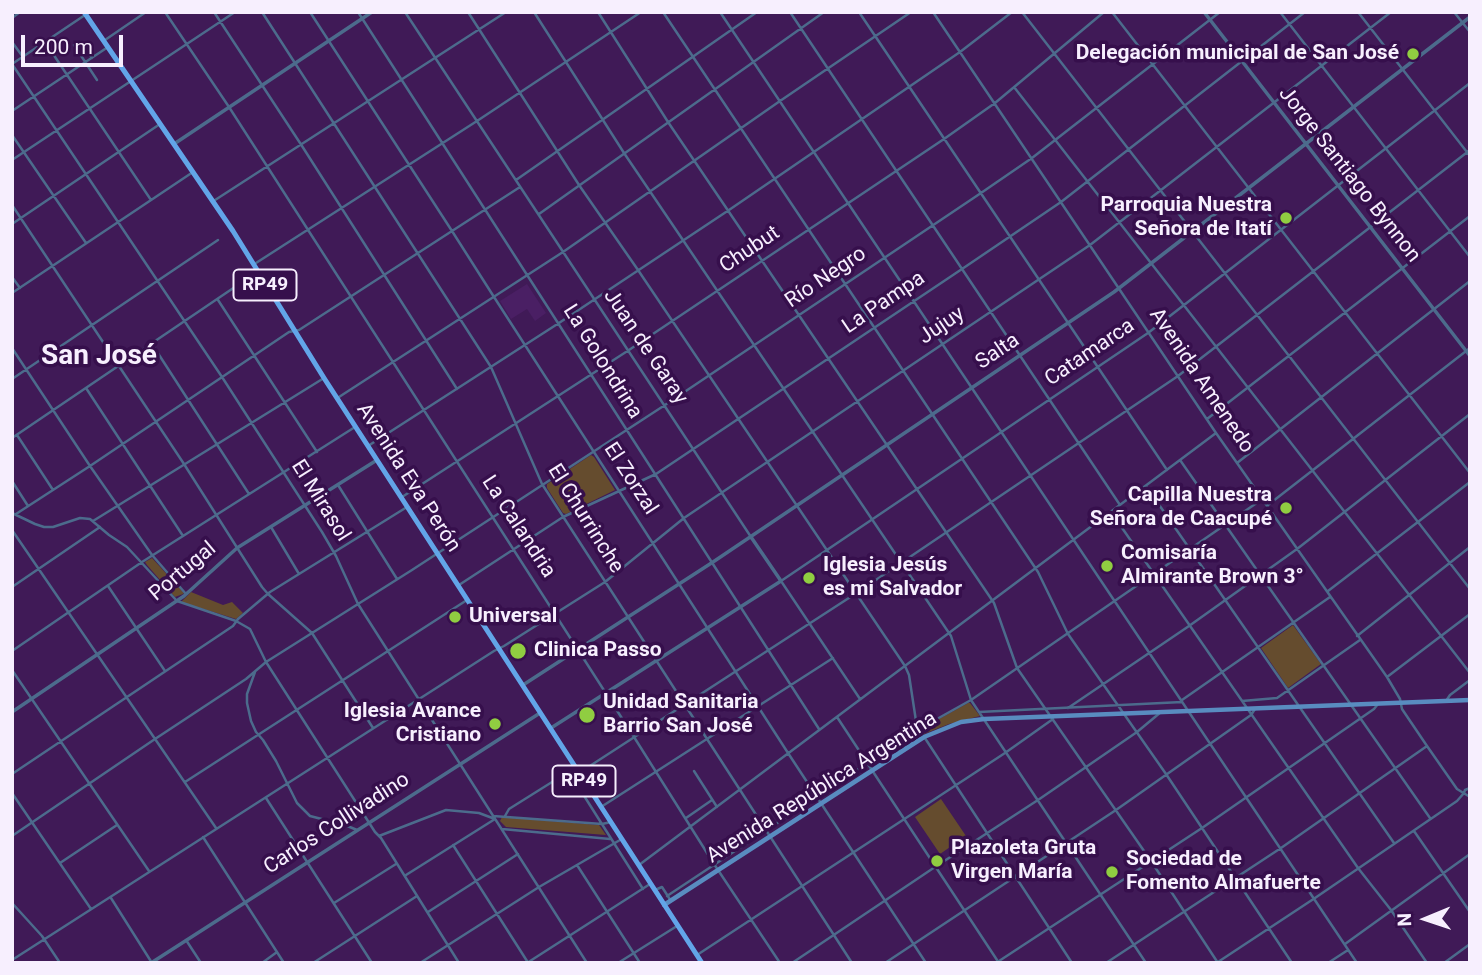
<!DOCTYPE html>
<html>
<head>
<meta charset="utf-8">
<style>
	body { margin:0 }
	#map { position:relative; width:1482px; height:975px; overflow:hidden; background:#401a57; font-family:Roboto,sans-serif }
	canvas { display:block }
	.frame { position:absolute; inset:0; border:14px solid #f7effe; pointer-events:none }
	.north { position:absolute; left:1391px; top:884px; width:70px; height:70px; -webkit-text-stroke:5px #360f4c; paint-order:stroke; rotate:268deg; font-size:19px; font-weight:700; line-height:28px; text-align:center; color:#f7effe }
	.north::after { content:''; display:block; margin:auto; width:24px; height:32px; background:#f7effe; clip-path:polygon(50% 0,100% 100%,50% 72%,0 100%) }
	.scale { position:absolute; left:21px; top:35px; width:102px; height:32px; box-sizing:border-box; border:4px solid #f7effe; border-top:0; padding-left:9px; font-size:21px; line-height:24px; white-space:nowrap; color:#f7effe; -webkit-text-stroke:5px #360f4c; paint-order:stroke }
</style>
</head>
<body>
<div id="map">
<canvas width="1482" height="975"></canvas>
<div class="frame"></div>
<div class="north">N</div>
<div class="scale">200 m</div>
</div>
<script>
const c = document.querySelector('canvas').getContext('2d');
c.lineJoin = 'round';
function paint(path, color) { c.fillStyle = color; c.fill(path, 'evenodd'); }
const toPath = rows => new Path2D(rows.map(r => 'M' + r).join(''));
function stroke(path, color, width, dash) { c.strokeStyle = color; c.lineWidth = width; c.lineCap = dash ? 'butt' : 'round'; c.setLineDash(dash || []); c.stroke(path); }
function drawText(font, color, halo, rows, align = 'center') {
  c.font = font + ' Roboto,sans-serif'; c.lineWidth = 7; c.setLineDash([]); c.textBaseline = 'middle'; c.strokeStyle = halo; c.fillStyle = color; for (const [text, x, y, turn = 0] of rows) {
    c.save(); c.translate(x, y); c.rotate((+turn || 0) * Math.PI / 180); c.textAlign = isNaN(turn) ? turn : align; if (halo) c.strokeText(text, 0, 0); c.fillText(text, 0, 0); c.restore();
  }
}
paint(toPath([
	[527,284,546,313,535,321,527,309,511,319,500,301]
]), '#4a1f64');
paint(toPath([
	[591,455,594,457,615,490,566,514,563,513,547,488,547,484],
	[152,558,184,593,183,594,175,597,147,565,145,562],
	[191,592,223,605,232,602,243,613,236,619,181,602],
	[1293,625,1321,664,1288,688,1261,648],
	[968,703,970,703,980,716,949,724,924,734,921,729],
	[941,799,966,836,940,854,915,817],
	[502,817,599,825,606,835,506,827,500,821]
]), '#654c2e');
stroke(toPath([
	[165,12,229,107,634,737,714,864,780,963],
	[214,12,302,146,457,389],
	[262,12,491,367,542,484,852,963],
	[310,12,452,231,494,297,788,753,926,963],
	[358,12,819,729],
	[405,12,751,537],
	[468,12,579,185,638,270,905,666,909,675,916,721,919,729,1072,963],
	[534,12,624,153,951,636,971,700,1146,963],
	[598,12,668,122,994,603,1017,668,1151,861,1218,963],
	[663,12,1038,572,1068,634,1166,774,1292,963],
	[720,12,1357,963],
	[790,12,1120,505],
	[859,12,1167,470],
	[933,12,1216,433,1387,677,1400,699,1402,709,1427,746,1457,789,1470,797],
	[1022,12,1470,589],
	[1112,12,1470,473],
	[1280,12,1470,257],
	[1358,12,1470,156],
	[1454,12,1470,32],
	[12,18,20,12],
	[105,40,146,12],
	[12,42,23,57],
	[45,42,151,200],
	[81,42,92,58],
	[74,45,97,80],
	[12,64,222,377,322,532,336,556,358,604,587,963],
	[12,64,85,15],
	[1014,87,1470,673],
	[12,111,108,47],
	[12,135,86,243],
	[12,160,235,12],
	[516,180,757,12],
	[212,202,506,12],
	[12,205,184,464,262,587,268,594,312,633,373,728],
	[539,214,824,12],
	[12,224,160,124],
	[256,263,477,121,641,12],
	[12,277,20,288],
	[12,293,193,172],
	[218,300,317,452],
	[152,344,249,494],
	[12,348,90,466,152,555,186,594],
	[12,379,218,240],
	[86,388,183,536],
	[339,397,563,252,780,101,911,12],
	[1207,419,1470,216],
	[17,435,53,490],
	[12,438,257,272],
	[368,446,559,323,729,210,960,52,1012,12],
	[1180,460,1430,818],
	[1237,463,1470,281],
	[12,481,28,506],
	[338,485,397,579],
	[1146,486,1394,843],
	[402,497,629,350,944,139,995,103,1104,12],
	[1268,505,1470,348],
	[1111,512,1358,868,1391,910,1427,963],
	[12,513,35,524,44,527,53,527,80,518,90,519,109,535,127,547,177,601,236,621,250,629,266,662,375,832,381,838,459,963],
	[16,514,90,466,289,332,299,330,520,187],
	[93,521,324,378],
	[271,527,299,574],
	[12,530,216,828],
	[459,585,563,517,656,474,962,269,1061,202,1305,12],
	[108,586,165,671],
	[12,587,100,527],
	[1328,591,1470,482],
	[1357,636,1470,547],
	[12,651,142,562,355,427],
	[12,670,149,871],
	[255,672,247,694,247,703,251,721,256,732,263,740,276,761,297,803,310,816,345,825,357,830],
	[1387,677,1470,614],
	[860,699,781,581,1148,333,1470,83],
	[1182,700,1330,597],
	[1242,701,1277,698,1360,640],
	[1446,701,1450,695,1470,680],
	[1068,708,1189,626,1297,549,1470,414],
	[979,712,1182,702],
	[837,717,997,960],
	[694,771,717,807],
	[569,772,643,889],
	[579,773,855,594,1178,376,1470,150],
	[12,774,233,626,238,619,270,592,407,507],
	[185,782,467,600],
	[12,793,91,909],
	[266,798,372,963],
	[601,807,833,658],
	[493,816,602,824,611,822],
	[505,816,509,809,576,767],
	[686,818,712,800],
	[502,829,610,839],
	[1414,831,1470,912],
	[12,836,155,739,246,679,266,662,412,570,665,405,981,193,1032,158,1220,12],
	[379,836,446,810,479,813,495,819],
	[203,837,284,963],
	[453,845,527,961],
	[60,863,117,825],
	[577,865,640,963],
	[639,865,1216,433],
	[406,875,495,819],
	[655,890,662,887,671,901],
	[667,896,919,729,971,700,1261,500],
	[111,898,152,963],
	[12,903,42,936,60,963],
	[334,903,396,864],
	[428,912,518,854],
	[186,940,201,963],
	[1345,944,1470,854],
	[697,955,1005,753,1053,719],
	[12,960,494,651,504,646,605,582,684,518,1090,245,1391,12],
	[1218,962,1315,898,1457,801,1464,793,1465,790,1470,788],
	[262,963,277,952],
	[313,963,417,896],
	[420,963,539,887,620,840],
	[527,963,650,884],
	[618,963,677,926],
	[792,963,935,867,1038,800,1137,732,1161,712],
	[885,963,1116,810,1251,715,1255,709],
	[996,963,1202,828,1374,709,1378,704],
	[1106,963,1281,848,1427,746],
	[1328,963,1348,950],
	[1444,963,1470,944]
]), '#4c6b8c', 2.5);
stroke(toPath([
	[1204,12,1470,356],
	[174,144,372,12],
	[523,685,713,562,1114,292,1470,17],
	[12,712,184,596,237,548,377,460],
	[551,728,781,581,751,537],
	[151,963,540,713]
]), '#4c6b8c', 3.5);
stroke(toPath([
	[664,905,924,737,961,722,984,719,1470,700]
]), '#598cc0', 4.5);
stroke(toPath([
	[84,12,233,231,324,378,702,963]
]), '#62a5e8', 5);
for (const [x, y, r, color] of [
	[1413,54,7,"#90cd41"],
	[1286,218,7,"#90cd41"],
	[1286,508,7,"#90cd41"],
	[1107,566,7,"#90cd41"],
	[809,578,7,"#90cd41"],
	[455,617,7,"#90cd41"],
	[518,651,9,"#90cd41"],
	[587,715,9,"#90cd41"],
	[495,724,7,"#90cd41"],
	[937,861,7,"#90cd41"],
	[1112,872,7,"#90cd41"]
]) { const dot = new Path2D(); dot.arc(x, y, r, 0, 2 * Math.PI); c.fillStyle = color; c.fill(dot); stroke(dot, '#360f4c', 2.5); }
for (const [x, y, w] of [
	[265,285,63],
	[584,781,63]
]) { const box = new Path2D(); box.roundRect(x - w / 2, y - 15.5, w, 31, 5); c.fillStyle = '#360f4c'; c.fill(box); stroke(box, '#f7effe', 2); }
drawText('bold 19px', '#f7effe', null, [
	["RP49",265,285],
	["RP49",584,781]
]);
drawText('bold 21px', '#f7effe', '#360f4c', [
	["Delegación municipal de San José",1399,54,"right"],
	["Parroquia Nuestra",1272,206,"right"],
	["Señora de Itatí",1272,230,"right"],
	["Capilla Nuestra",1272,496,"right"],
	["Señora de Caacupé",1272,520,"right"],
	["Comisaría",1121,554],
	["Almirante Brown 3°",1121,578],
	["Iglesia Jesús",823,566],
	["es mi Salvador",823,590],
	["Universal",469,617],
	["Clinica Passo",534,651],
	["Unidad Sanitaria",603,703],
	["Barrio San José",603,727],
	["Iglesia Avance",481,712,"right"],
	["Cristiano",481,736,"right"],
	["Plazoleta Gruta",951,849],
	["Virgen María",951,873],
	["Sociedad de",1126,860],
	["Fomento Almafuerte",1126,884]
], 'left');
drawText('21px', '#f7effe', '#360f4c', [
	["Jorge Santiago Bynnon",1349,175,52],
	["Chubut",750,250,-34],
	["Río Negro",826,278,-34],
	["La Pampa",884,303,-34],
	["Jujuy",942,326,-34],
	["Juan de Garay",645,347,56],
	["Salta",998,352,-34],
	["Catamarca",1090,353,-34],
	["La Golondrina",602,362,58],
	["Avenida Amenedo",1201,381,56],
	["Avenida Eva Perón",408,478,57],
	["El Zorzal",630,479,57],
	["El Mirasol",320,501,58],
	["El Churrinche",585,519,58],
	["La Calandria",518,527,57],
	["Portugal",183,572,-40],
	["Avenida República Argentina",822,788,-32],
	["Carlos Collivadino",337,824,-33]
]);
drawText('bold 28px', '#f7effe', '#360f4c', [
	["San José",99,357]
]);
</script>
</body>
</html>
